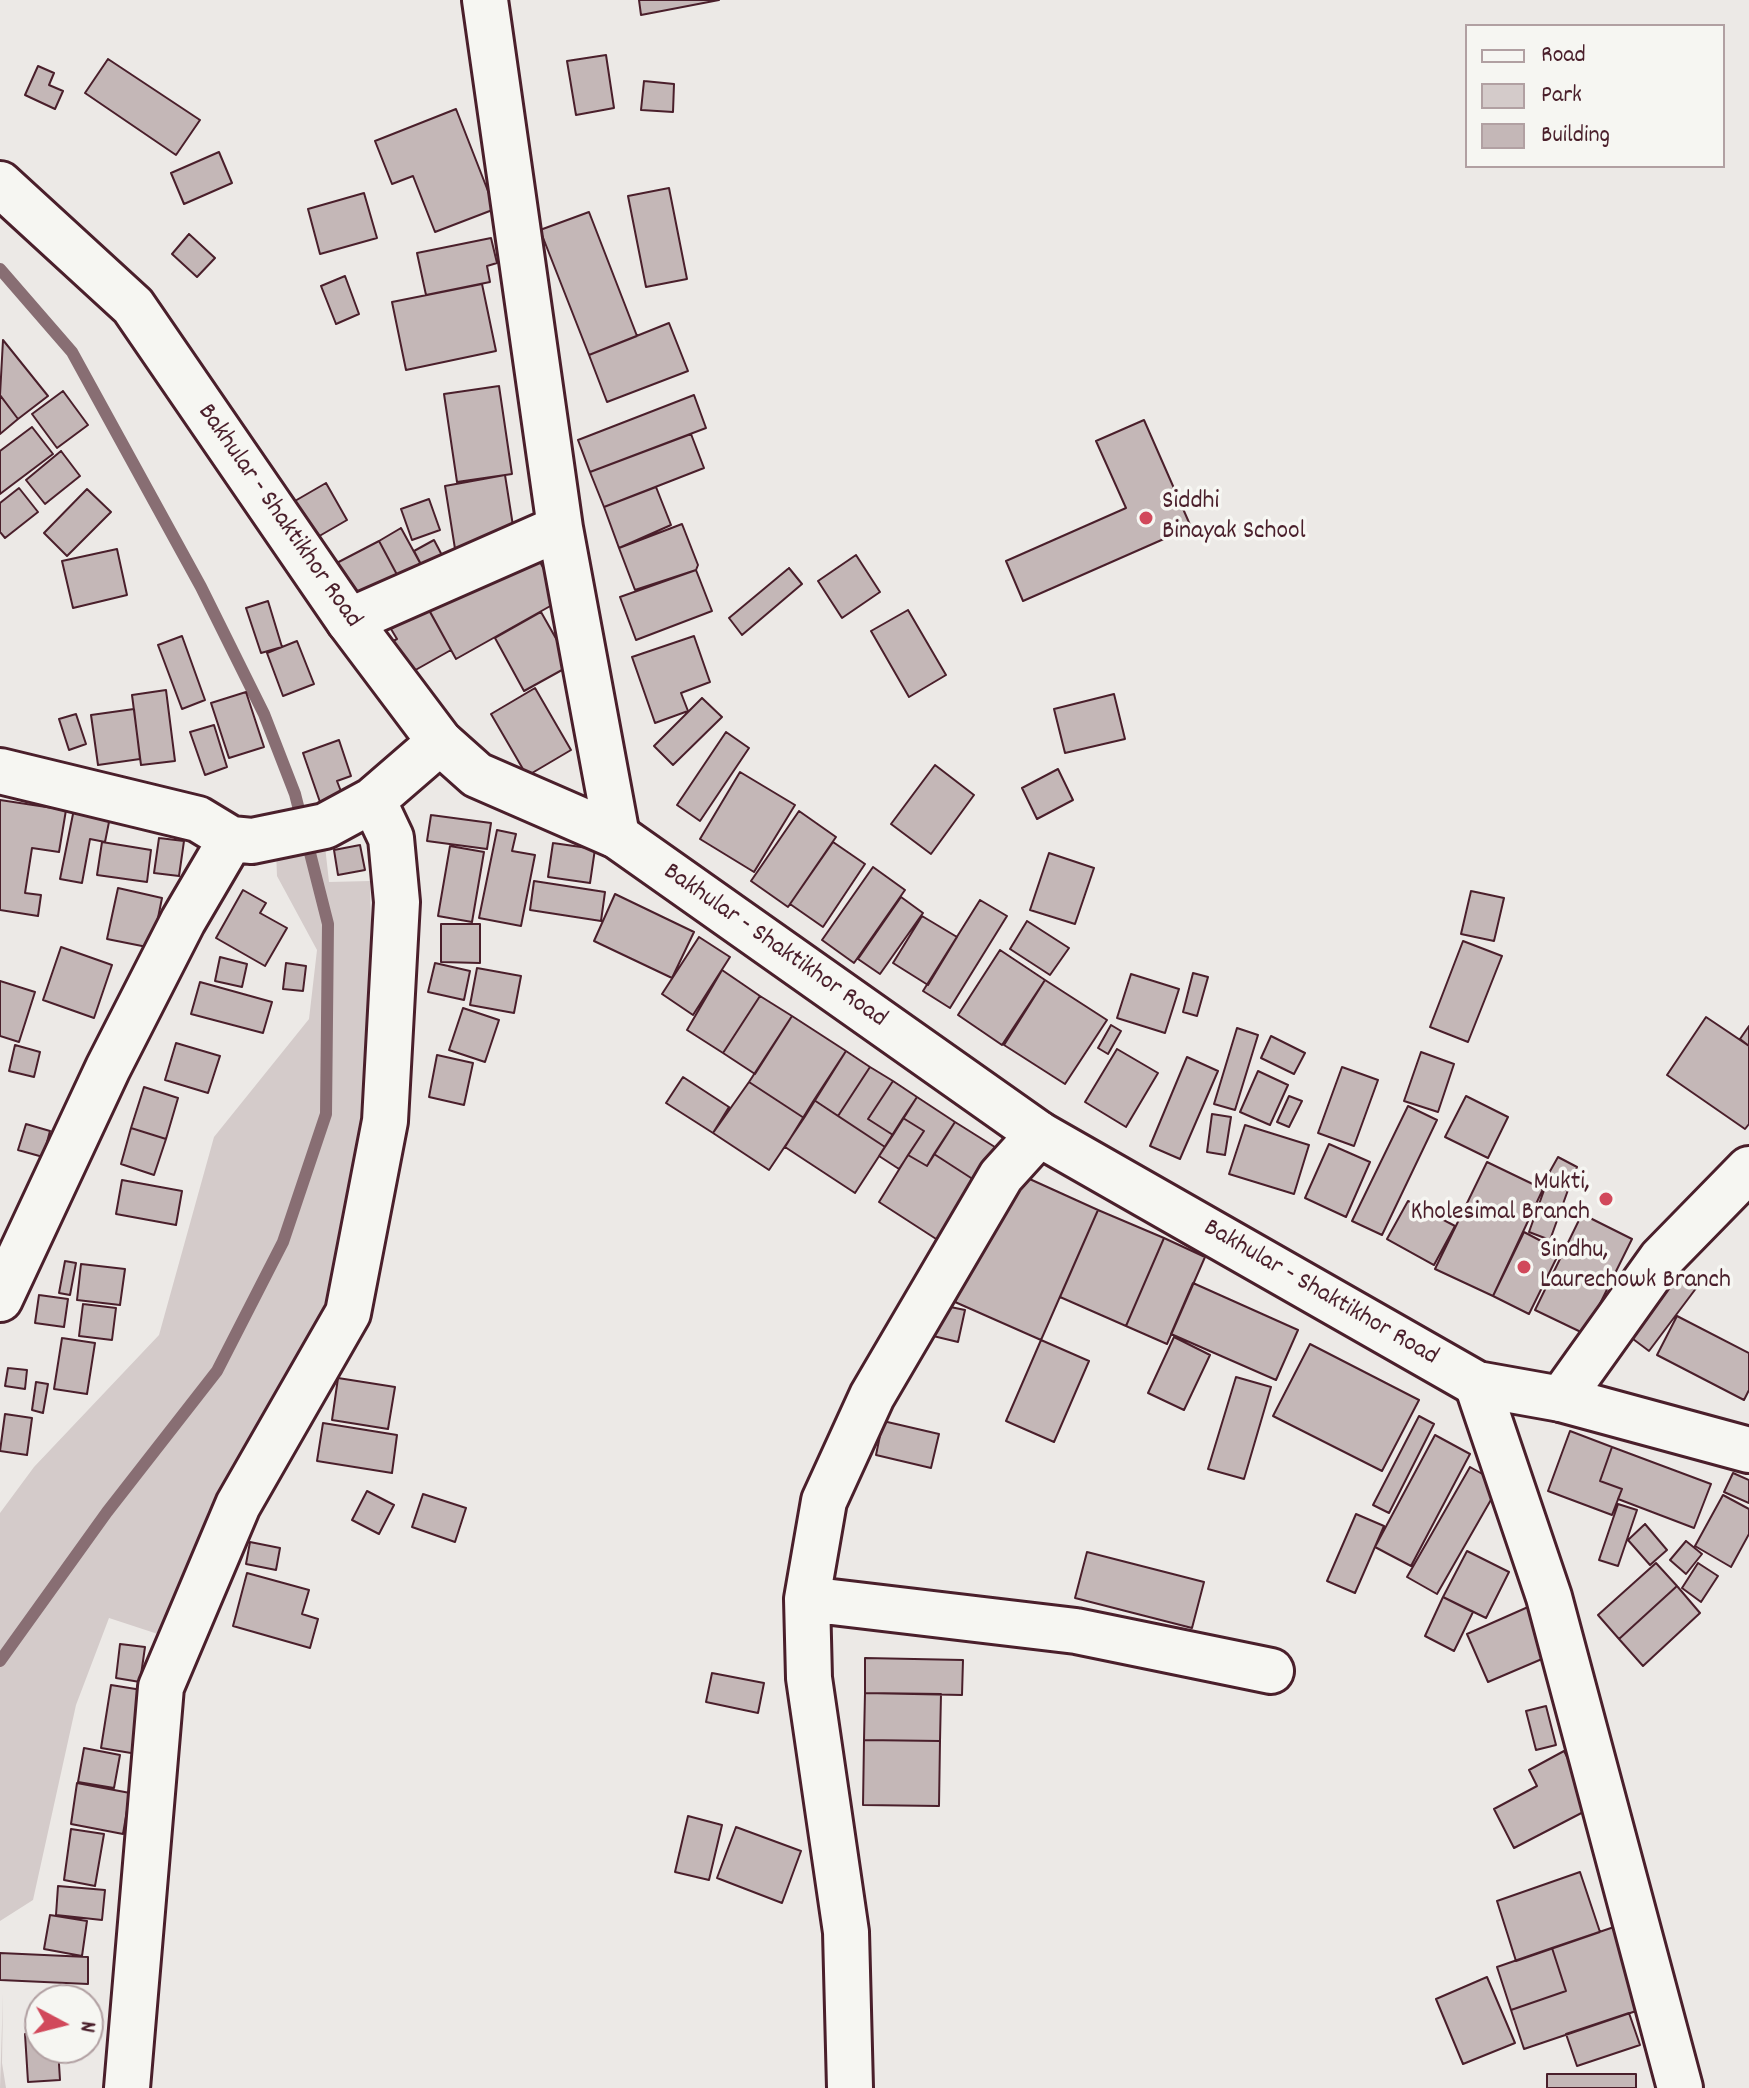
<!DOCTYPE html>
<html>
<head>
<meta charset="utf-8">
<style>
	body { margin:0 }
	#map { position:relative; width:1749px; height:2088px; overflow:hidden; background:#ece9e6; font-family:Dekko,sans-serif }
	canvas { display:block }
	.legend { position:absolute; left:1465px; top:24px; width:260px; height:144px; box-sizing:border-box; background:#f6f6f2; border:2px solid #b1a0a2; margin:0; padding:10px 14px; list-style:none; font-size:24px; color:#4a1f2b }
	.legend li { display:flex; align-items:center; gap:16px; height:40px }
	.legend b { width:40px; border:2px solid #b1a0a2 }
	.north { position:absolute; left:24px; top:1984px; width:80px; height:80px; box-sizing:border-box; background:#f6f6f2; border:2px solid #b1a0a2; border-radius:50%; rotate:97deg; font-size:22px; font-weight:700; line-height:32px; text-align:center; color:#4a1f2b }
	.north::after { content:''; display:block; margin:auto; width:28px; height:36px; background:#d1495b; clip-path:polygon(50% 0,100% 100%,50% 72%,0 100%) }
</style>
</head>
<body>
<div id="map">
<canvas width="1749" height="2088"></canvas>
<ul class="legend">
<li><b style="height:10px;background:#f6f6f2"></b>Road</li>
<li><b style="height:22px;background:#d4cbca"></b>Park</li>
<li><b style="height:22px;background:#c4b7b7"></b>Building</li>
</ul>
<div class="north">N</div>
</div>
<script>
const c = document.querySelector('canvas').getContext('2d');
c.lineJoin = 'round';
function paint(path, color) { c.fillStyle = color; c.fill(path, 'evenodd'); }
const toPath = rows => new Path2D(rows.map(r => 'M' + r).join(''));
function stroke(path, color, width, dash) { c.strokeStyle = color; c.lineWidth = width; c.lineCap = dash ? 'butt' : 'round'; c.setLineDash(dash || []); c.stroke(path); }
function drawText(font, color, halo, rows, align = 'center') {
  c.font = font + ' Dekko,sans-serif'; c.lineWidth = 7; c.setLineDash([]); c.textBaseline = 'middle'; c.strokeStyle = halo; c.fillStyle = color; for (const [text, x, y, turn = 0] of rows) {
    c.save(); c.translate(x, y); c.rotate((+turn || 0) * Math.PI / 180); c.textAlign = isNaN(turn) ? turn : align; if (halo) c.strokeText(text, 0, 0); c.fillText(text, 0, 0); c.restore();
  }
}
paint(toPath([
	[324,837,329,882,370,881,376,1121,329,1323,208,1511,167,1637,109,1618,76,1705,33,1900,0,1921,0,1513,34,1467,159,1335,214,1137,309,1019,317,950,277,876,276,850],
	[3,1994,2,2063,6,2088,0,2088]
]), '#d4cbca');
stroke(toPath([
	[0,269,72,352,201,587,264,714,295,794,328,924,326,1114,283,1242,217,1371,107,1512,0,1661]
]), '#886e73', 12);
const building = toPath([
	[639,0,719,0,641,15,639,0],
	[606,55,614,108,576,115,567,61,606,55],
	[108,59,200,120,176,155,85,93,108,59],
	[38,66,54,73,49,85,63,91,55,109,25,95,38,66],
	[644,81,674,84,673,112,641,110,644,81],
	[456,109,495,209,435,232,413,176,392,184,375,141,456,109],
	[219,152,232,183,184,204,171,173,219,152],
	[669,188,687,279,646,287,628,196,669,188],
	[364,193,377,238,320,254,308,209,364,193],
	[589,212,637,336,589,355,540,230,589,212],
	[189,234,215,258,197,277,172,254,189,234],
	[491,238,497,263,487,266,490,282,426,295,417,253,491,238],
	[345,276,359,314,336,324,321,286,345,276],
	[482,284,496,351,406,370,392,302,482,284],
	[669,323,688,371,607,402,589,355,669,323],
	[3,340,48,396,18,419,0,395,3,340],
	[499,386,512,474,457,482,444,394,499,386],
	[63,391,88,425,57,448,32,414,63,391],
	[0,395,18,419,0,434,0,395],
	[694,395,706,428,590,472,578,440,694,395],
	[1144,420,1191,527,1023,601,1006,561,1126,508,1096,441,1144,420],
	[32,427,53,454,0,494,0,451,32,427],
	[691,434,704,468,604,507,590,472,691,434],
	[61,451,80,476,45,504,26,480,61,451],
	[505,475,516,545,456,555,445,486,505,475],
	[326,483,347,520,309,542,288,505,326,483],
	[656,487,671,525,619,548,604,507,656,487],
	[19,488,38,512,5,538,0,532,0,503,19,488],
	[87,489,111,512,67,556,44,533,87,489],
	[429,499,440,530,412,540,401,509,429,499],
	[682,524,698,565,696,570,635,590,619,548,682,524],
	[401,528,425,572,402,584,379,541,401,528],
	[434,540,445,561,425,572,414,551,434,540],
	[379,541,402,584,353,611,329,567,379,541],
	[530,544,561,600,456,659,425,603,530,544],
	[117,549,127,595,73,608,62,561,117,549],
	[856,555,880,592,842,618,818,581,856,555],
	[789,568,802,584,742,635,729,618,789,568],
	[696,570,712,611,636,640,620,597,696,570],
	[268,601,282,647,261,653,246,608,268,601],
	[428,608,451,650,403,677,385,645,397,639,391,629,428,608],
	[908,610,946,675,909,697,871,631,908,610],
	[541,612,571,665,524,691,495,638,541,612],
	[182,636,205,700,182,709,158,645,182,636],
	[694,636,710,682,681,693,688,711,655,723,632,657,694,636],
	[297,641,314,684,283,696,267,653,297,641],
	[535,688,571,750,527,776,491,714,535,688],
	[166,690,175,761,141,765,132,695,166,690],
	[246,692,264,747,229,758,211,703,246,692],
	[1114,694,1125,739,1065,753,1054,709,1114,694],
	[702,698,722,717,673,765,654,746,702,698],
	[134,709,140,759,98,765,91,715,134,709],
	[76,714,86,744,69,750,59,719,76,714],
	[214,725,227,767,205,775,190,732,214,725],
	[726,732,749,748,700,821,677,805,726,732],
	[339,740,351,776,337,781,342,794,320,802,303,753,339,740],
	[935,765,974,795,931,854,891,824,935,765],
	[1058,769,1073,800,1037,819,1022,788,1058,769],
	[740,772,795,805,754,872,700,839,740,772],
	[0,800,66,810,59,852,32,848,25,893,41,895,38,916,0,910,0,800],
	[74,809,110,817,105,842,90,839,82,883,60,879,74,809],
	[799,811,836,837,788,907,751,881,799,811],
	[431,815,491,823,487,849,427,841,431,815],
	[497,830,516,834,512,851,535,855,521,926,479,918,497,830],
	[159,838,184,841,179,876,154,873,159,838],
	[102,842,151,850,147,882,97,875,102,842],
	[833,842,865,864,823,927,790,904,833,842],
	[553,843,595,849,590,883,548,877,553,843],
	[360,845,365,870,338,875,334,850,360,845],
	[450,846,484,852,472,922,438,916,450,846],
	[1049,853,1094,868,1075,924,1030,910,1049,853],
	[873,867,905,890,854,963,822,940,873,867],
	[534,881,605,892,601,921,530,910,534,881],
	[118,888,162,898,152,948,107,939,118,888],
	[243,890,266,903,260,913,287,928,265,966,216,938,243,890],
	[1471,891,1504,898,1494,941,1461,934,1471,891],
	[615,894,694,932,672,978,594,941,615,894],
	[901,897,923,913,880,974,858,959,901,897],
	[980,900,1007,916,950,1008,923,991,980,900],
	[922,916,957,937,928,985,893,963,922,916],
	[1027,921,1069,948,1050,975,1010,949,1027,921],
	[441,924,480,924,480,963,441,962,441,924],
	[699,937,730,957,693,1015,662,994,699,937],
	[1463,941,1502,956,1468,1042,1430,1027,1463,941],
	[61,947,112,965,94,1018,43,1000,61,947],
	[1000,950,1045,980,1002,1045,958,1015,1000,950],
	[220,957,247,964,242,987,215,981,220,957],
	[286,963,306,966,303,991,283,989,286,963],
	[435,963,470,971,464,1000,428,992,435,963],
	[477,968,521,976,514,1013,470,1005,477,968],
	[722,970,760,996,723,1053,687,1030,722,970],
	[1193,973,1208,977,1197,1016,1183,1012,1193,973],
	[1131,974,1179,989,1165,1033,1117,1018,1131,974],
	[1045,980,1107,1020,1065,1084,1004,1045,1045,980],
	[0,981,35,992,19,1042,0,1036,0,981],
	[200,982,272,1002,263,1033,191,1014,200,982],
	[760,996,792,1016,755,1074,723,1053,760,996],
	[463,1008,499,1020,485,1062,449,1050,463,1008],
	[792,1016,846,1051,804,1118,749,1082,792,1016],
	[1706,1017,1749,1046,1749,1124,1745,1129,1667,1075,1706,1017],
	[1111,1025,1121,1031,1108,1054,1098,1048,1111,1025],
	[1749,1026,1749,1046,1740,1039,1749,1026],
	[1237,1028,1258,1035,1235,1110,1214,1104,1237,1028],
	[1271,1036,1305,1053,1294,1074,1261,1058,1271,1036],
	[176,1043,220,1056,208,1093,165,1080,176,1043],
	[15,1045,40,1052,34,1077,9,1071,15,1045],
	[1117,1049,1158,1073,1126,1127,1085,1102,1117,1049],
	[846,1051,870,1067,838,1116,814,1100,846,1051],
	[1421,1052,1454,1064,1438,1112,1404,1101,1421,1052],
	[437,1055,473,1063,464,1105,429,1097,437,1055],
	[1187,1057,1218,1071,1180,1159,1150,1146,1187,1057],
	[870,1067,893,1081,868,1119,893,1135,885,1147,838,1116,870,1067],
	[1342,1067,1378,1080,1354,1146,1318,1133,1342,1067],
	[1258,1071,1288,1085,1270,1125,1240,1112,1258,1071],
	[683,1077,729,1107,713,1133,666,1103,683,1077],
	[893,1081,917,1097,893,1135,868,1119,893,1081],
	[749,1082,804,1118,769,1170,713,1133,749,1082],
	[144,1087,178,1098,166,1139,131,1128,144,1087],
	[1289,1096,1302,1101,1289,1127,1277,1122,1289,1096],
	[1466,1096,1508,1117,1488,1158,1445,1137,1466,1096],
	[917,1097,955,1122,927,1166,908,1155,924,1131,903,1118,917,1097],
	[814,1100,885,1147,855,1193,785,1147,814,1100],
	[1408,1106,1437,1120,1382,1235,1352,1221,1408,1106],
	[1212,1114,1231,1117,1225,1155,1207,1152,1212,1114],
	[903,1118,924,1131,899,1169,879,1156,903,1118],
	[955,1122,1006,1154,985,1187,934,1154,955,1122],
	[26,1124,50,1131,43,1157,18,1150,26,1124],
	[1245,1125,1309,1145,1294,1194,1229,1174,1245,1125],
	[131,1128,166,1139,154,1175,121,1164,131,1128],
	[1329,1144,1370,1162,1346,1217,1305,1198,1329,1144],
	[934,1154,985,1187,947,1246,879,1202,908,1155,927,1166,934,1154],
	[1558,1157,1577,1167,1569,1183,1549,1173,1558,1157],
	[1487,1162,1543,1189,1493,1296,1435,1269,1487,1162],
	[1012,1171,1098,1210,1041,1340,955,1302,1012,1171],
	[122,1180,182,1191,176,1225,116,1214,122,1180],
	[1547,1182,1568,1190,1550,1240,1529,1232,1547,1182],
	[1408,1201,1455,1226,1434,1265,1387,1239,1408,1201],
	[1098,1210,1164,1238,1126,1326,1060,1297,1098,1210],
	[1582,1214,1632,1239,1585,1334,1535,1310,1582,1214],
	[1524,1232,1560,1251,1529,1314,1493,1296,1524,1232],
	[1164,1238,1205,1257,1167,1344,1126,1326,1164,1238],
	[65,1261,76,1263,70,1295,59,1293,65,1261],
	[81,1264,125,1269,120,1305,77,1300,81,1264],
	[1673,1269,1697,1287,1649,1351,1625,1333,1673,1269],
	[1193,1283,1298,1330,1276,1380,1171,1334,1193,1283],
	[39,1295,68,1299,64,1327,35,1323,39,1295],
	[83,1304,116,1308,112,1340,79,1336,83,1304],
	[936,1304,965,1310,958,1342,929,1335,936,1304],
	[1677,1316,1749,1353,1749,1390,1744,1400,1657,1355,1677,1316],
	[1174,1337,1210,1355,1184,1410,1148,1393,1174,1337],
	[62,1338,95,1343,87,1394,54,1389,62,1338],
	[1041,1340,1089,1361,1054,1442,1006,1421,1041,1340],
	[1310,1344,1419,1400,1382,1471,1273,1416,1310,1344],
	[8,1368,27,1370,25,1389,5,1386,8,1368],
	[1236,1377,1271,1387,1244,1479,1208,1469,1236,1377],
	[338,1378,395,1387,388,1429,332,1420,338,1378],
	[36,1382,48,1384,43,1413,32,1410,36,1382],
	[5,1414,32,1418,27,1455,0,1451,5,1414],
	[1419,1416,1434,1424,1389,1513,1373,1505,1419,1416],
	[883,1421,939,1434,931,1468,876,1455,883,1421],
	[323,1423,397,1435,392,1473,317,1461,323,1423],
	[1570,1431,1612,1447,1600,1481,1622,1489,1612,1515,1548,1491,1570,1431],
	[1435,1435,1470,1454,1411,1566,1375,1547,1435,1435],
	[1612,1447,1711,1484,1694,1528,1618,1499,1622,1489,1600,1481,1612,1447],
	[1470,1467,1500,1484,1437,1594,1407,1577,1470,1467],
	[1733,1473,1749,1480,1749,1503,1724,1492,1733,1473],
	[367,1491,394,1505,379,1534,352,1520,367,1491],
	[423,1494,466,1508,455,1542,412,1527,423,1494],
	[1723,1495,1749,1509,1749,1534,1731,1567,1695,1546,1723,1495],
	[1618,1504,1637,1510,1618,1566,1599,1560,1618,1504],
	[1356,1514,1384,1526,1355,1593,1327,1581,1356,1514],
	[1645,1524,1667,1550,1650,1565,1628,1540,1645,1524],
	[1686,1541,1702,1554,1686,1574,1670,1560,1686,1541],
	[250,1542,280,1548,276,1570,246,1564,250,1542],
	[1467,1551,1509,1572,1486,1618,1443,1597,1467,1551],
	[1087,1552,1204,1582,1192,1628,1075,1598,1087,1552],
	[1656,1563,1677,1586,1619,1639,1598,1615,1656,1563],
	[1698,1563,1718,1576,1701,1602,1682,1588,1698,1563],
	[247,1573,309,1590,302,1614,318,1619,310,1648,233,1626,247,1573],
	[1677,1586,1700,1613,1643,1666,1619,1639,1677,1586],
	[1443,1597,1473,1612,1454,1651,1425,1636,1443,1597],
	[1528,1607,1549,1656,1488,1682,1467,1634,1528,1607],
	[120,1644,145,1647,140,1682,116,1678,120,1644],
	[865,1658,963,1660,962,1695,865,1693,865,1658],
	[712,1673,764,1683,758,1713,706,1702,712,1673],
	[111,1685,148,1691,137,1754,101,1748,111,1685],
	[865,1693,941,1694,940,1741,864,1740,865,1693],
	[1546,1706,1556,1745,1536,1750,1526,1711,1546,1706],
	[864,1740,940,1741,939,1806,863,1805,864,1740],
	[84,1748,120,1755,114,1788,78,1782,84,1748],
	[1564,1751,1593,1807,1514,1848,1494,1809,1537,1786,1529,1770,1564,1751],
	[77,1783,130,1793,123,1834,71,1824,77,1783],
	[688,1816,722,1825,709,1880,675,1872,688,1816],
	[736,1827,801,1851,782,1903,717,1878,736,1827],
	[71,1829,104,1834,95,1886,64,1880,71,1829],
	[1580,1872,1600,1932,1516,1961,1497,1901,1580,1872],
	[58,1886,105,1890,102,1920,56,1915,58,1886],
	[50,1915,87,1921,82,1956,44,1949,50,1915],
	[1614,1927,1642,2009,1524,2049,1511,2010,1566,1991,1552,1948,1614,1927],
	[1552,1948,1566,1991,1511,2010,1497,1967,1552,1948],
	[0,1953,88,1957,88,1984,0,1980,0,1953],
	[1487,1977,1515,2043,1463,2064,1436,1999,1487,1977],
	[1629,2013,1640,2045,1577,2066,1566,2034,1629,2013],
	[40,2033,40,2048,58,2048,60,2080,28,2082,25,2034,40,2033],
	[1547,2074,1636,2074,1636,2088,1547,2088,1547,2074]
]);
paint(building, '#c4b7b7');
stroke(building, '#4a1f2b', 2);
const minor = toPath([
	[485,0,560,528,617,836],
	[349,621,560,528],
	[0,771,198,819,231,839,252,841,325,826,373,800,440,742],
	[0,1299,108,1068,183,921,231,839],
	[1477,1384,1549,1597,1680,2088],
	[1561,1399,1661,1259,1749,1169],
	[807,1599,1076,1631,1271,1671],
	[127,2088,161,1687,238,1505,348,1313,385,1121,397,902,391,838,373,800],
	[850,2088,846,1932,809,1678,807,1599,824,1501,872,1396,1001,1176,1039,1134]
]);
const tertiary = toPath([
	[0,184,133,306,349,621,440,742,477,775,617,836,1039,1134,1477,1384,1561,1399,1749,1450]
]);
stroke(minor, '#4a1f2b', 50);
stroke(tertiary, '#4a1f2b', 50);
stroke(minor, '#f6f6f2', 44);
stroke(tertiary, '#f6f6f2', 44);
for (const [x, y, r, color] of [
	[1146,518,8,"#d1495b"],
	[1606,1199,8,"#d1495b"],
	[1524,1267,8,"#d1495b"]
]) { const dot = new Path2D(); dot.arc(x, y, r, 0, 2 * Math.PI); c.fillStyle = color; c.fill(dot); stroke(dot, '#f6f6f2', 3); }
drawText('26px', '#4a1f2b', '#f6f6f2', [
	["Siddhi",1162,503],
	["Binayak School",1162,533],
	["Mukti,",1590,1184,"right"],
	["Kholesimal Branch",1590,1214,"right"],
	["Sindhu,",1540,1252],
	["Laurechowk Branch",1540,1282]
], 'left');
drawText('26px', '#4a1f2b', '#f6f6f2', [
	["Bakhular - Shaktikhor Road",278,517,55],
	["Bakhular - Shaktikhor Road",774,947,35],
	["Bakhular - Shaktikhor Road",1320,1294,30]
]);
</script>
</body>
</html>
